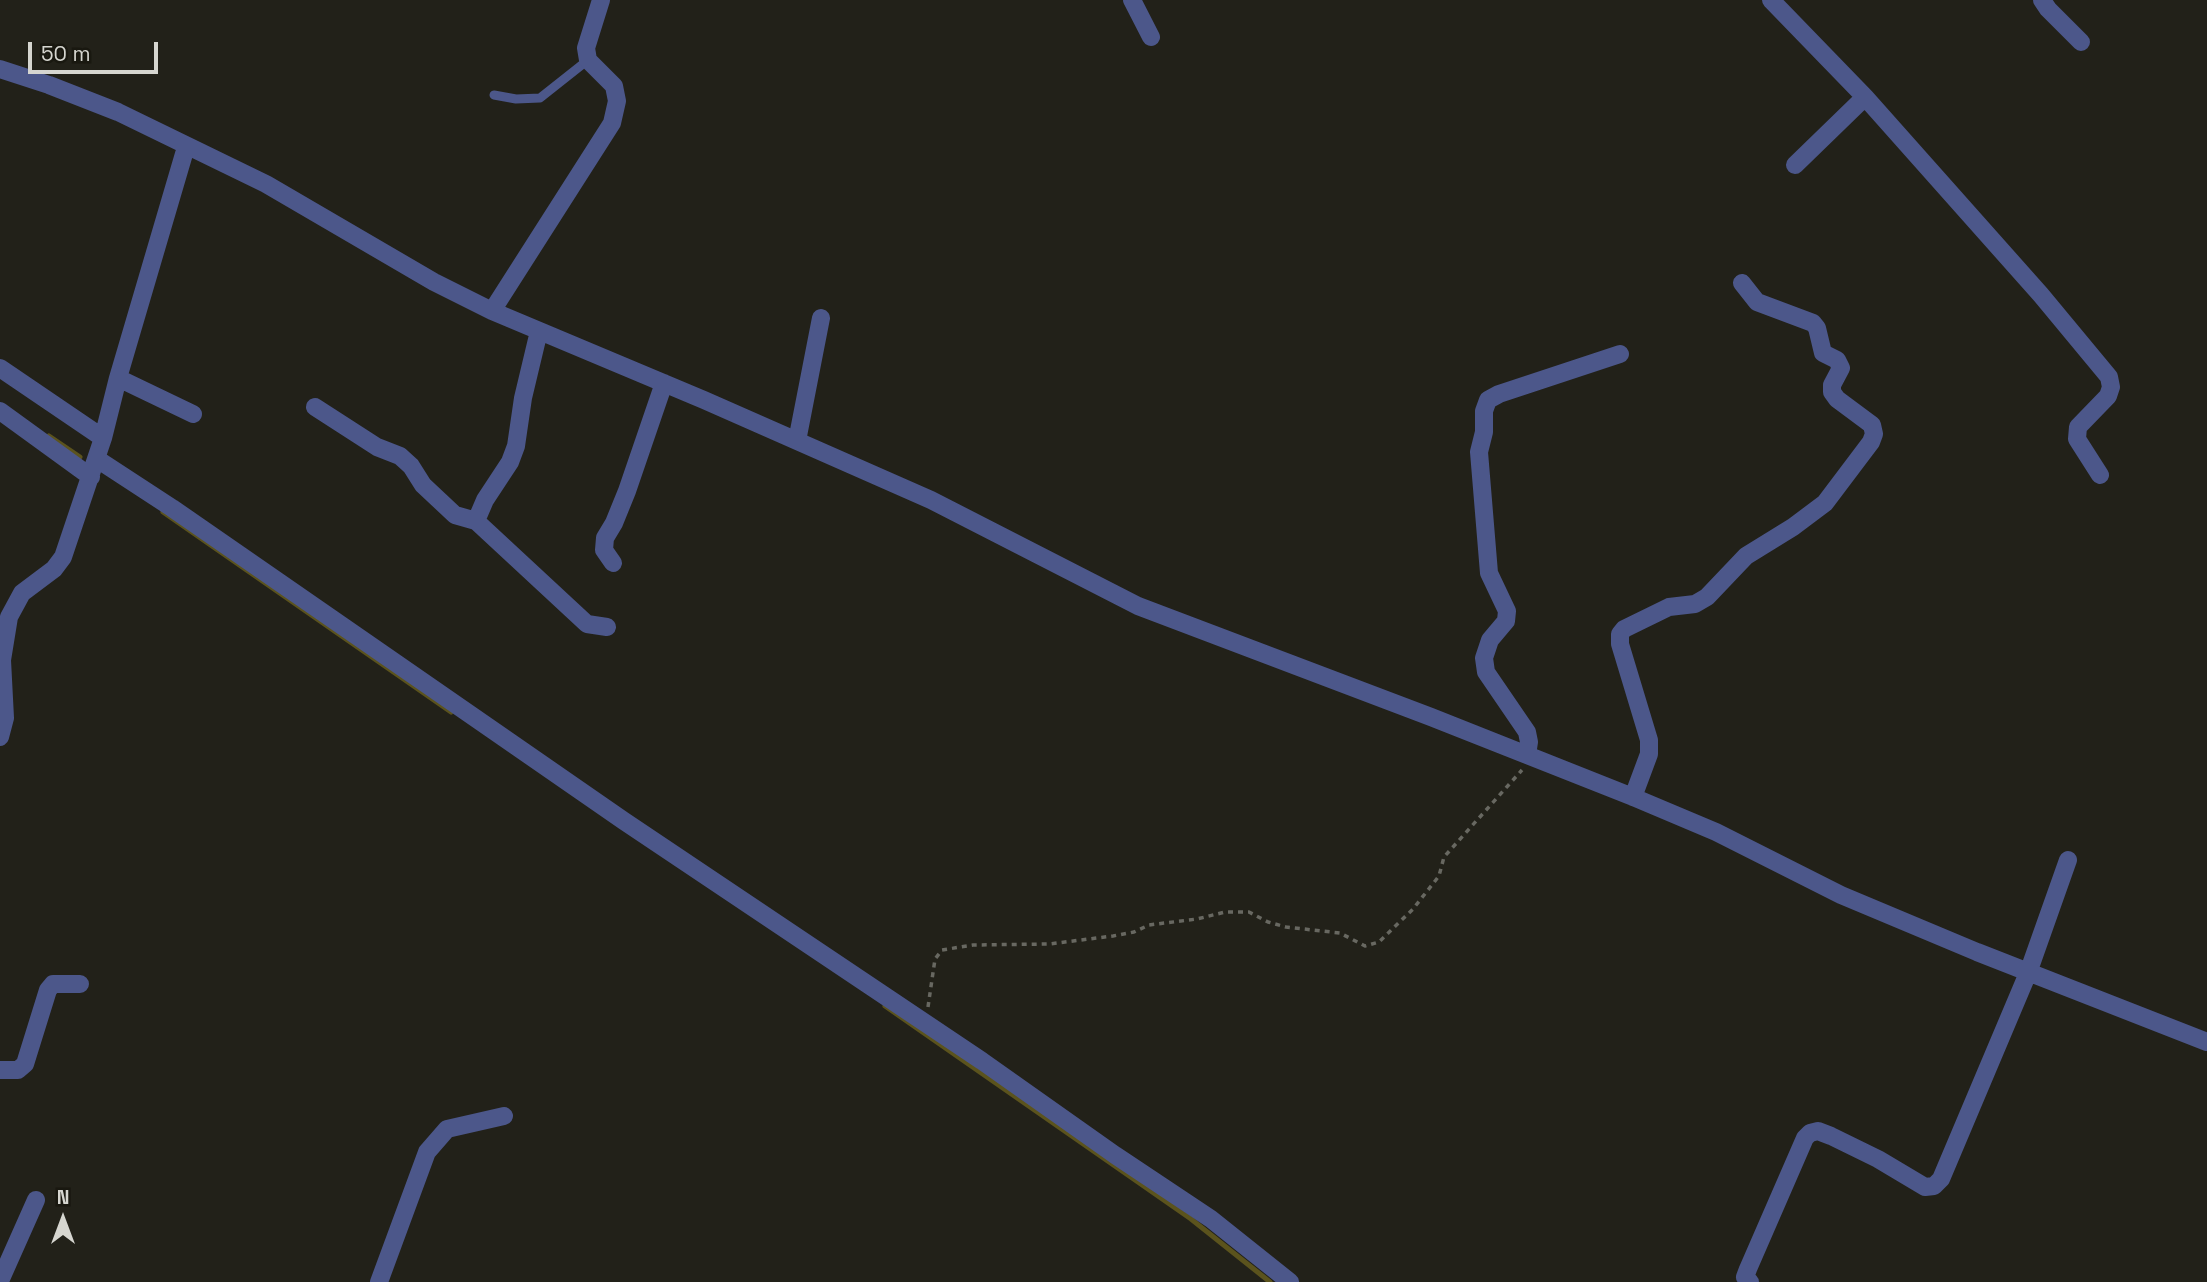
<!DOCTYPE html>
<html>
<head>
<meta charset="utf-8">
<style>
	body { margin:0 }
	#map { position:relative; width:2207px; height:1282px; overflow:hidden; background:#222119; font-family:"Space Grotesk",sans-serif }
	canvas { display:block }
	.north { position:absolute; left:28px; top:1184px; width:70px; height:70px; -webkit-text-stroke:5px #191810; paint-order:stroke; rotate:0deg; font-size:19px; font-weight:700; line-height:28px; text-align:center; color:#d6d6d0 }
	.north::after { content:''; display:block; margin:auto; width:24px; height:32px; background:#d6d6d0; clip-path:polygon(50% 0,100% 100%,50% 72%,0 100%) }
	.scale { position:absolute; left:28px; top:42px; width:130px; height:32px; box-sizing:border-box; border:4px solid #d6d6d0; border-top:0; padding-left:9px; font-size:21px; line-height:24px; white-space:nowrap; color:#d6d6d0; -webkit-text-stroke:5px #191810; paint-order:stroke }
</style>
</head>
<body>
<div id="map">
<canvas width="2207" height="1282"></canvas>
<div class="north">N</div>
<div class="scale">50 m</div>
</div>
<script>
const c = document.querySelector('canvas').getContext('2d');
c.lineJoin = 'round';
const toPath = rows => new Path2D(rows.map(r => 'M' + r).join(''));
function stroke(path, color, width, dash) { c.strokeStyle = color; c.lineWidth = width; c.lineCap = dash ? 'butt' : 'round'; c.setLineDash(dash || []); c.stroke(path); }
stroke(toPath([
	[49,436,80,457],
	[163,512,451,712],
	[885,1006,1191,1219,1270,1282]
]), '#5b531d', 5);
stroke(toPath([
	[928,1007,935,959,942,950,973,945,1049,944,1113,936,1134,932,1149,925,1197,919,1225,912,1249,912,1268,922,1286,927,1340,933,1365,946,1379,942,1413,909,1439,876,1444,857,1522,770]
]), '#686861', 3.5, [5, 5]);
stroke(toPath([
	[494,95,516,99,540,98,588,60]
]), '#4c578a', 9);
stroke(toPath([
	[1132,0,1151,37],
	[1771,0,1865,97,2041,295,2109,377,2111,387,2108,396,2078,427,2077,439,2100,475],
	[2042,0,2048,9,2081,42],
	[0,69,49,85,118,112,266,184,434,282,492,311,704,400,931,500,1138,606,1431,717,1633,797,1716,832,1841,895,1977,952,2207,1042],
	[1795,165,1865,97],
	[492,311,612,123,617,101,614,86,588,60,586,48,601,0],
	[539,331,523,398,516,446,510,462,485,500,476,521,587,624,607,627],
	[0,368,103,438],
	[118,378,193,414],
	[315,407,377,447,400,456,411,466,423,485,455,515,476,521],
	[0,411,91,477],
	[797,441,821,318],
	[97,459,172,508,624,821,982,1061,1115,1155,1211,1219,1290,1282],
	[613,563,604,550,605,538,614,523,627,491,664,383],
	[0,737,5,718,2,660,9,617,22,593,54,569,63,557,103,438,118,378,186,147],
	[1527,755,1529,742,1527,732,1486,672,1484,658,1490,640,1506,621,1507,611,1489,573,1479,452,1484,432,1484,411,1488,400,1499,394,1620,354],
	[1633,797,1649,754,1649,740,1620,644,1620,634,1624,629,1669,607,1695,604,1707,597,1746,556,1793,527,1825,503,1871,442,1874,434,1872,425,1837,399,1832,392,1832,385,1841,368,1837,360,1823,353,1817,328,1813,323,1757,302,1742,283],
	[0,1070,18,1070,25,1064,48,990,53,984,80,984],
	[0,1281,36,1200],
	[379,1282,427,1152,447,1129,504,1116],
	[1750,1282,1745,1277,1748,1269,1805,1138,1810,1133,1818,1131,1831,1136,1878,1159,1925,1187,1934,1186,1941,1179,2028,973,2068,860]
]), '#4c578a', 18);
</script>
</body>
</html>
